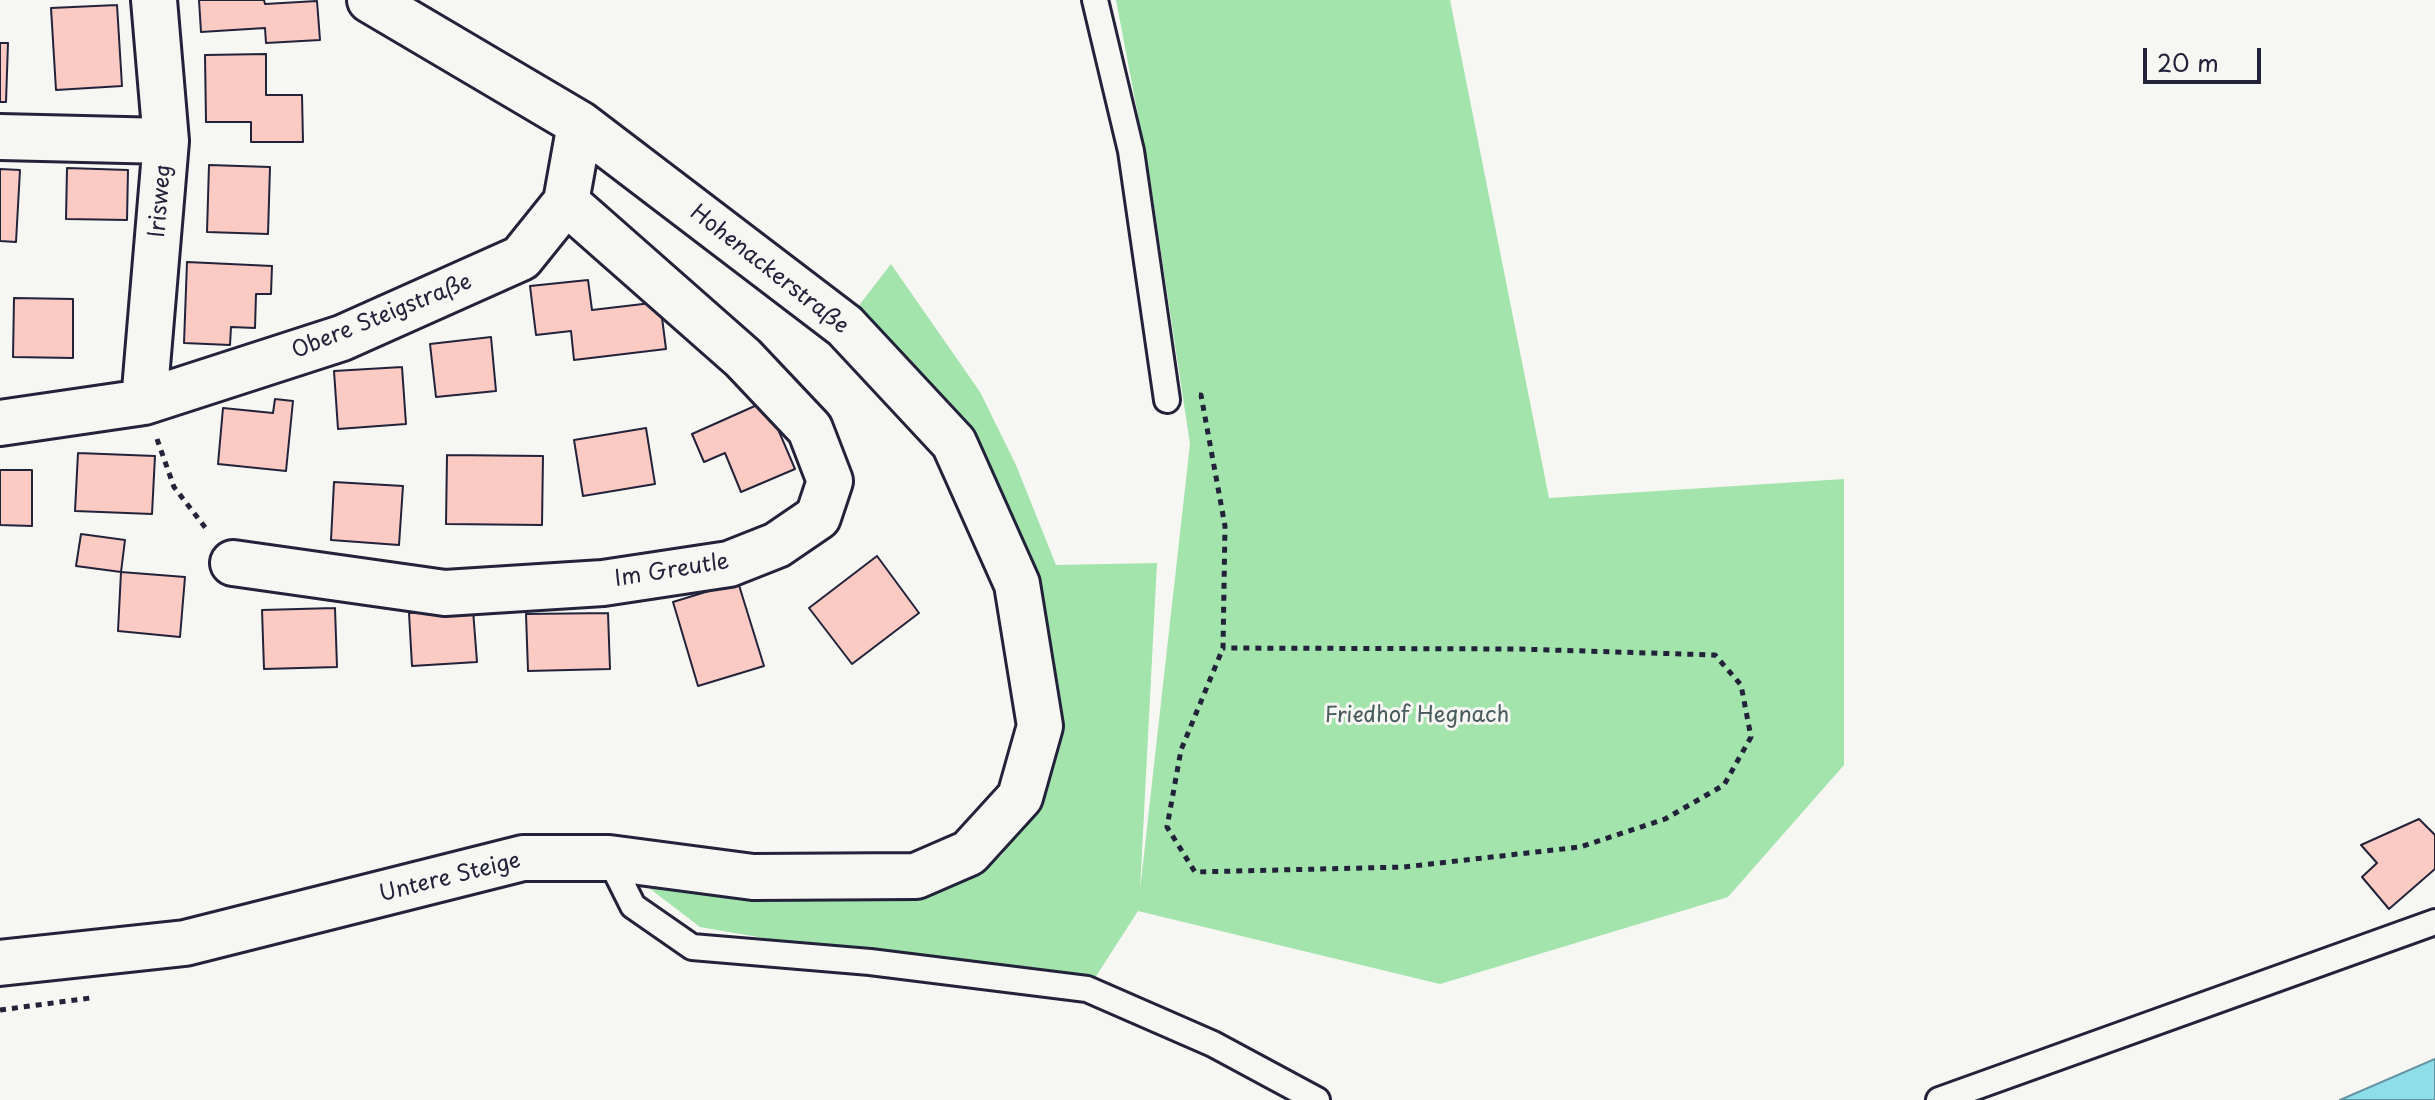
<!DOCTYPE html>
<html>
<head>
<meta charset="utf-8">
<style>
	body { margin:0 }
	#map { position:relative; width:2435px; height:1100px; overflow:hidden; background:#f6f6f2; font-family:"Playpen Sans",sans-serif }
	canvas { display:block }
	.scale { position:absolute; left:2143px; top:48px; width:118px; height:36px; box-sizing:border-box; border:4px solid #22223b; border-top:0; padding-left:10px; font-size:24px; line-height:28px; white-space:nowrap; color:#22223b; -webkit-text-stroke:6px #f6f6f2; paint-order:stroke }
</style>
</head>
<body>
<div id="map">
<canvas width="2435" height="1100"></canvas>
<div class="scale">20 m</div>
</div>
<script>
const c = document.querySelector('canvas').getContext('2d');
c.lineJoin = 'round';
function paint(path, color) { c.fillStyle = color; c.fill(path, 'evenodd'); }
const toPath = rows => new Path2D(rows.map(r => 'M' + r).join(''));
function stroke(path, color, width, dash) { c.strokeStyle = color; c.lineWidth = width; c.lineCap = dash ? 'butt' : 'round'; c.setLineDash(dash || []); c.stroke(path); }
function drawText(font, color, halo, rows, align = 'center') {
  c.font = font + ' "Playpen Sans",sans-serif'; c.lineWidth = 6; c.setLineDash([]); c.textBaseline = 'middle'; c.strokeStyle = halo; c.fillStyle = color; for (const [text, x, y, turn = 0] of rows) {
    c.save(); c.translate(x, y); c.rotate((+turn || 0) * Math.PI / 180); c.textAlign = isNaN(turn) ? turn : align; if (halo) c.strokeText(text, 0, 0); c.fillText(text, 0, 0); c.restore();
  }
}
paint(toPath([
	[1116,0,1450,0,1549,498,1844,479,1844,765,1728,897,1440,984,1138,911,1091,984,868,956,700,927,619,865,924,887,1001,856,1031,813,1036,606,850,317,891,264,980,392,1016,465,1056,565,1157,563,1140,890,1190,444,1149,173]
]), '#a3e3ac');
const water = toPath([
	[2435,1059,2435,1100,2340,1100,2435,1059]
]);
paint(water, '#8edee9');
stroke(water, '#6393a3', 2);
const building = toPath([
	[199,0,264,0,265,4,317,1,320,40,266,43,265,28,201,32,199,0],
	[117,5,122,86,56,90,51,8,117,5],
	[0,43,8,43,6,102,0,102,0,43],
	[266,54,266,95,302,95,303,142,251,142,251,122,206,122,205,55,266,54],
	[209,165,270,167,268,234,207,232,209,165],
	[67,168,128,170,127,220,66,219,67,168],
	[0,169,20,170,16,242,0,241,0,169],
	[187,262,272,266,271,294,256,294,255,328,231,327,230,345,184,343,187,262],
	[588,280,592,310,660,302,666,349,574,360,571,331,536,335,530,286,588,280],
	[14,298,73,299,73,358,13,357,14,298],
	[491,337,496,391,436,397,430,344,491,337],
	[402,367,406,424,338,429,334,371,402,367],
	[275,399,293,401,286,471,218,464,223,408,273,413,275,399],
	[766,401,795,469,741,492,725,453,704,462,692,434,766,401],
	[646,428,655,484,583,496,574,440,646,428],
	[78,453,155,456,152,514,75,511,78,453],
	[447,455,543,456,542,525,446,524,447,455],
	[0,470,32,470,32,526,0,525,0,470],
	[334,482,403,486,399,545,331,540,334,482],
	[81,534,125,540,121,572,76,566,81,534],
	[877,556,919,613,852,664,809,608,877,556],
	[121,572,185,577,180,637,118,631,121,572],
	[738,582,764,666,698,686,673,602,738,582],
	[335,608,337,667,264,669,262,610,335,608],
	[473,610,477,662,412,666,409,613,473,610],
	[608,613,610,669,528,671,526,614,608,613],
	[2419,819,2435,835,2435,869,2389,909,2362,877,2377,863,2361,845,2419,819]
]);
paint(building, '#facac3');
stroke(building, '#22223b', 2);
const service = toPath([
	[1095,0,1131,151,1167,400],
	[609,858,633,906,692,947,870,962,1087,989,1213,1044,1317,1100],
	[1939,1100,2435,922]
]);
const minor = toPath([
	[0,137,166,141],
	[144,402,166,141,154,0],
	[0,423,144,402,342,338,521,258,566,202,580,124],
	[233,563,445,593,603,583,729,564,777,545,818,517,830,481,810,429,743,358,566,202],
	[0,963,185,943,523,858,609,858,753,877,916,876,969,853,1020,797,1040,726,1017,584,954,443,845,326,580,124,370,0]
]);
stroke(service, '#22223b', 30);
stroke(minor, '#22223b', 50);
stroke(toPath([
	[1199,395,1201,395,1225,526,1223,648,1181,750,1167,827,1195,872,1404,867,1580,847,1665,819,1724,785,1751,737,1741,685,1715,655,1518,649,1223,648],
	[157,439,174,487,208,531],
	[0,1010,90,998]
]), '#22223b', 5, [6, 6]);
stroke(service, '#f6f6f2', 24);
stroke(minor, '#f6f6f2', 44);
drawText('22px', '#22223b', '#f6f6f2', [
	["Irisweg",161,201,-85],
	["Hohenackerstraße",769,270,38],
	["Obere Steigstraße",382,317,-22],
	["Im Greutle",672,571,-9],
	["Untere Steige",450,878,-14]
]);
drawText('22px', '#495c5d', '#f6f6f2', [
	["Friedhof Hegnach",1417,716]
]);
</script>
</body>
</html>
